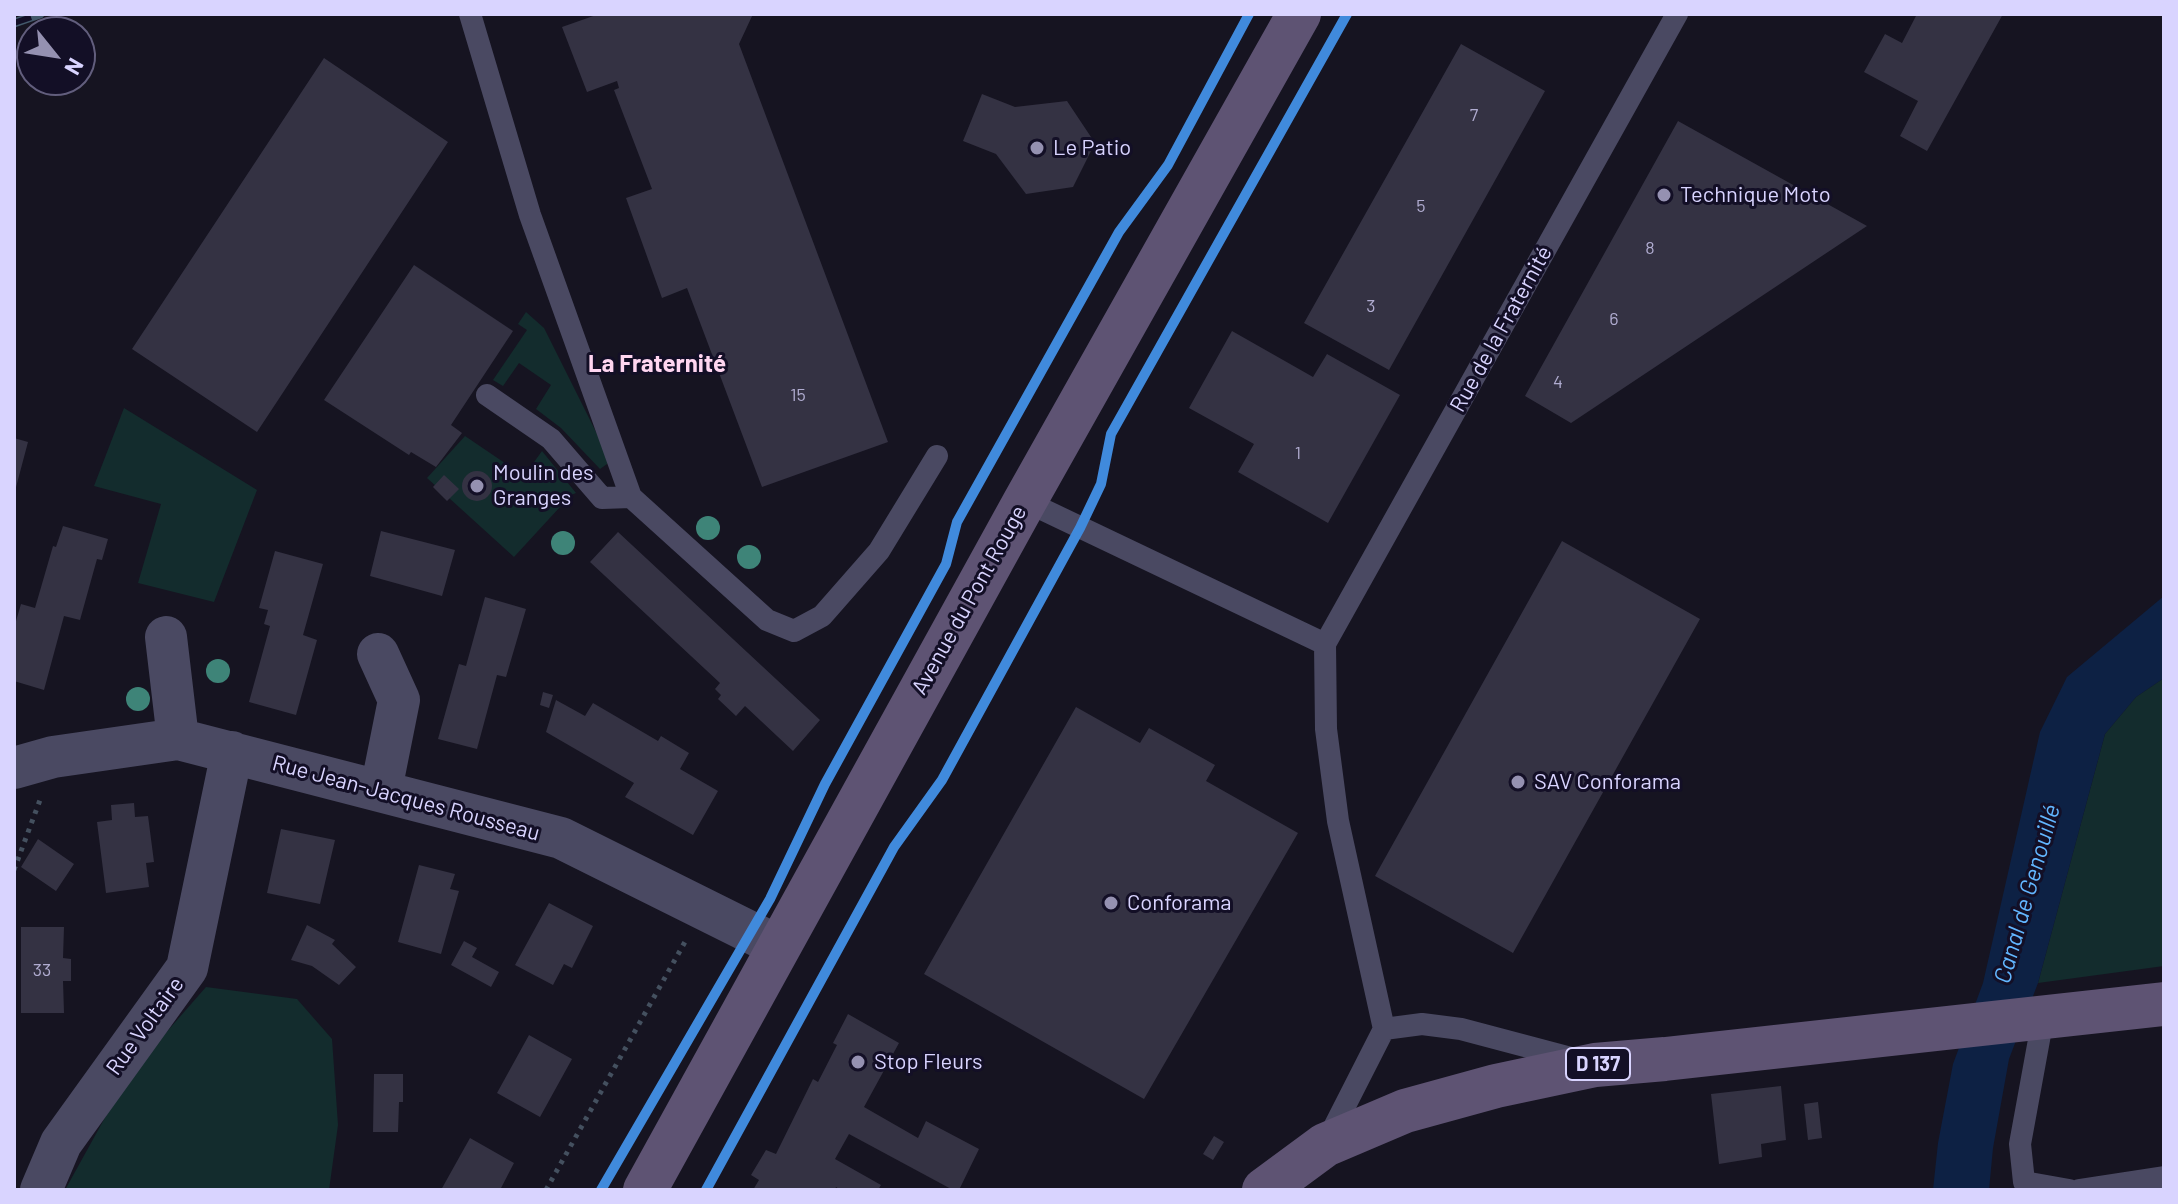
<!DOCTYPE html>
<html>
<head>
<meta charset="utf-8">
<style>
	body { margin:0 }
	#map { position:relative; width:2178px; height:1204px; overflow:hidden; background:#161421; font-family:Barlow,sans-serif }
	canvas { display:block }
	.frame { position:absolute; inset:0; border:16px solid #d9d4ff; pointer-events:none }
	.north { position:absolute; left:16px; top:16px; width:80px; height:80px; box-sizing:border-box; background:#130f26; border:2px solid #625e7d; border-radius:50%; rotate:120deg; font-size:22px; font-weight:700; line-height:32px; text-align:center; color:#d9d4ff }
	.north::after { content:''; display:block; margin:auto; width:28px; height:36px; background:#9591b1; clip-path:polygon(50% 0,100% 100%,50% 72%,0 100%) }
</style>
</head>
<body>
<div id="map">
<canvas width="2178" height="1204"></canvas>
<div class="frame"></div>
<div class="north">N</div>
</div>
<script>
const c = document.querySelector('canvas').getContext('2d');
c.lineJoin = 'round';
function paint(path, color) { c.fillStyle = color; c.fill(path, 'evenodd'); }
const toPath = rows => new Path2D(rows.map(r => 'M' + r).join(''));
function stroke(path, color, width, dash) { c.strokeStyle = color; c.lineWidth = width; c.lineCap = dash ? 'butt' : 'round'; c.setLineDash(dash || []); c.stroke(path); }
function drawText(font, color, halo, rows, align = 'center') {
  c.font = font + ' Barlow,sans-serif'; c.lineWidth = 6; c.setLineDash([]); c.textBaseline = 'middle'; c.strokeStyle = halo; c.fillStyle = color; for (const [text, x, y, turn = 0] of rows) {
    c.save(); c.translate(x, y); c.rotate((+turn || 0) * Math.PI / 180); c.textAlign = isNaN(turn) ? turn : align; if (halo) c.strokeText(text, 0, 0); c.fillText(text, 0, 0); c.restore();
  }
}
paint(toPath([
	[526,312,544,328,607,454,607,464,600,469,561,428,536,409,551,385,519,363,503,386,493,380,527,330,518,324],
	[124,408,257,490,214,602,138,583,161,504,94,486],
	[465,436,524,476,542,451,576,493,571,495,514,557,427,478],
	[2164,678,2164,966,2038,983,2105,734,2136,697],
	[206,987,297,999,332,1039,338,1125,329,1190,65,1190,128,1076]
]), '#132c2d');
paint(toPath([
	[2164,596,2164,678,2136,697,2105,734,2038,983,2009,1059,1993,1148,1989,1190,1933,1190,1938,1143,1953,1064,1983,983,2040,732,2067,677]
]), '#0d2144');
paint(toPath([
	[599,14,753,14,739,44,888,442,762,487,687,288,662,298,626,198,652,189,614,90,619,88,617,81,587,92,562,27],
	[1917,14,2003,14,1927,151,1900,136,1918,101,1864,72,1885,34,1902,43],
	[1461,44,1545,91,1389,370,1304,323],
	[324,58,448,142,257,432,132,349],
	[982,94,1015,107,1067,101,1095,143,1073,187,1026,194,996,154,963,141],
	[1678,121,1867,226,1571,423,1525,396],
	[414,265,513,331,451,425,462,433,436,467,411,452,409,455,324,400],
	[1232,331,1313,377,1327,354,1400,395,1328,523,1238,472,1254,444,1189,408],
	[14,438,28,442,15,491,14,490],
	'462 486a15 15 0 1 1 30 0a15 15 0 1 1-30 0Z',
	[444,475,459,489,447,501,433,487],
	[63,526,108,539,102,560,97,559,80,620,64,616,44,690,14,681,14,628,21,604,35,608,53,546,56,547],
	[381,531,455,550,442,596,370,576],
	[618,532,820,720,793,751,745,706,736,716,718,699,721,695,715,689,720,683,590,562],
	[1562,541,1700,619,1513,953,1375,876],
	[275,551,323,564,303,635,317,640,296,715,249,702,270,626,264,624,268,610,259,608],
	[485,597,526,609,506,677,497,675,477,749,438,739,459,664,466,666],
	[543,692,553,695,549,708,540,705],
	[556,700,585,716,593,703,658,741,661,736,689,753,680,769,718,791,693,835,625,797,634,783,546,732],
	[1076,707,1140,743,1149,728,1215,765,1206,781,1298,833,1144,1099,924,974],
	[134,803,135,817,148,816,154,862,146,863,149,887,106,893,97,822,112,820,111,805],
	[281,829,335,840,320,904,267,893],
	[38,839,74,864,56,891,21,867],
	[419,865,455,874,450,889,459,891,441,954,398,942],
	[549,903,593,926,572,968,564,964,553,985,515,965],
	[307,925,335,940,332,944,356,967,339,985,312,966,291,960],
	[21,927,64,927,63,958,71,959,71,981,63,981,64,1013,21,1013],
	[464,941,477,948,472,957,499,972,491,987,451,965],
	[848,1014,899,1043,864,1107,918,1138,926,1121,979,1149,959,1190,953,1190,849,1134,835,1159,881,1185,878,1190,840,1190,836,1187,835,1190,753,1190,759,1180,751,1175,766,1150,776,1154,813,1079,818,1082,837,1045,833,1043],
	[529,1035,572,1059,540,1117,497,1093],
	[374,1074,403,1074,403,1102,399,1102,398,1132,373,1132],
	[1781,1086,1786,1140,1761,1144,1762,1157,1719,1164,1711,1094],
	[1818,1102,1822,1138,1808,1140,1804,1104],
	[1214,1136,1224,1142,1213,1160,1203,1154],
	[470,1138,514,1163,500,1190,441,1190]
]), '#343243');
stroke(toPath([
	[14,870,40,800],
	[546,1190,686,940]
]), '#44505f', 5, [4, 6]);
stroke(toPath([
	[470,14,530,215,631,497,767,620,794,631,822,616,879,551,937,456],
	[487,395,551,439,602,498,631,497],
	[1025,501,1325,644],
	[2043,1018,2020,1144,2024,1182,2069,1190],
	[1384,1029,1422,1024,1461,1029,1578,1060],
	[1327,1141,1384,1029,1338,821,1326,729,1325,644,1677,14],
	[2079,1190,2164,1177]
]), '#4a4962', 22);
stroke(toPath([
	[166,637,178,739],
	[378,654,399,700,381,790],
	[14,768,53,757,178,739,561,838,778,946],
	[41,1190,61,1143,187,968,232,752]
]), '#4a4962', 42);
stroke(toPath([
	[645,1190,1025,501,1299,14],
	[1264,1190,1325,1145,1405,1111,1496,1086,1595,1065,1665,1059,2164,1004]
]), '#5e5373', 44);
const rail = toPath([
	[14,23,40,14]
]);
stroke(rail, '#43596b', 9);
stroke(rail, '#130f26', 6, [18]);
stroke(toPath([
	[601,1190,770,899,825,784,946,564,957,522,1119,232,1168,165,1249,14],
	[706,1190,894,847,942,780,1080,528,1101,484,1111,434,1347,14]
]), '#408adc', 10);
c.fillStyle = '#3e8478';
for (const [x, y] of [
	[708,528],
	[563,543],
	[749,557],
	[218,671],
	[138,699]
]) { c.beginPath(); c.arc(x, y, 12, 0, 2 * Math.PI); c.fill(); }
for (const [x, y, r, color] of [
	[1037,148,8,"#9591b1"],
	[1664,195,8,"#9591b1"],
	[477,486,8,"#9591b1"],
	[1518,782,8,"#9591b1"],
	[1111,903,8,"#9591b1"],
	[858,1062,8,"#9591b1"]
]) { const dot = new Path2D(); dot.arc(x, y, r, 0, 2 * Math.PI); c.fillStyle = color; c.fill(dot); stroke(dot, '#130f26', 3); }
drawText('18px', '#b0acd0', null, [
	["7",1474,115],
	["5",1421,206],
	["8",1650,248],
	["3",1371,306],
	["6",1614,319],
	["4",1558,382],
	["15",798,395],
	["1",1298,453],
	["33",42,970]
]);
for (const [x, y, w] of [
	[1598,1064,64]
]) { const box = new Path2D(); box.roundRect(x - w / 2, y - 16, w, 32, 6); c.fillStyle = '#130f26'; c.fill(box); stroke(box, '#d9d4ff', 2); }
drawText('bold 20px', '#d9d4ff', null, [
	["D 137",1598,1064]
]);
drawText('22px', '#d9d4ff', '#130f26', [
	["Le Patio",1053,148],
	["Technique Moto",1680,195],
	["Moulin des",493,473],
	["Granges",493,498],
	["SAV Conforama",1534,782],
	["Conforama",1127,903],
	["Stop Fleurs",874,1062]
], 'left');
drawText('22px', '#d9d4ff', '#130f26', [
	["Rue de la Fraternité",1501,329,-61],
	["Avenue du Pont Rouge",969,600,-61],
	["Rue Jean-Jacques Rousseau",406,798,15],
	["Rue Voltaire",145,1026,-54]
]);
drawText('bold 24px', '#ffd6f0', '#130f26', [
	["La Fraternité",657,364]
]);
drawText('italic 24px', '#62b6ff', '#130f26', [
	["Canal de Genouillé",2027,894,-74]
]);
</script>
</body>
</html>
